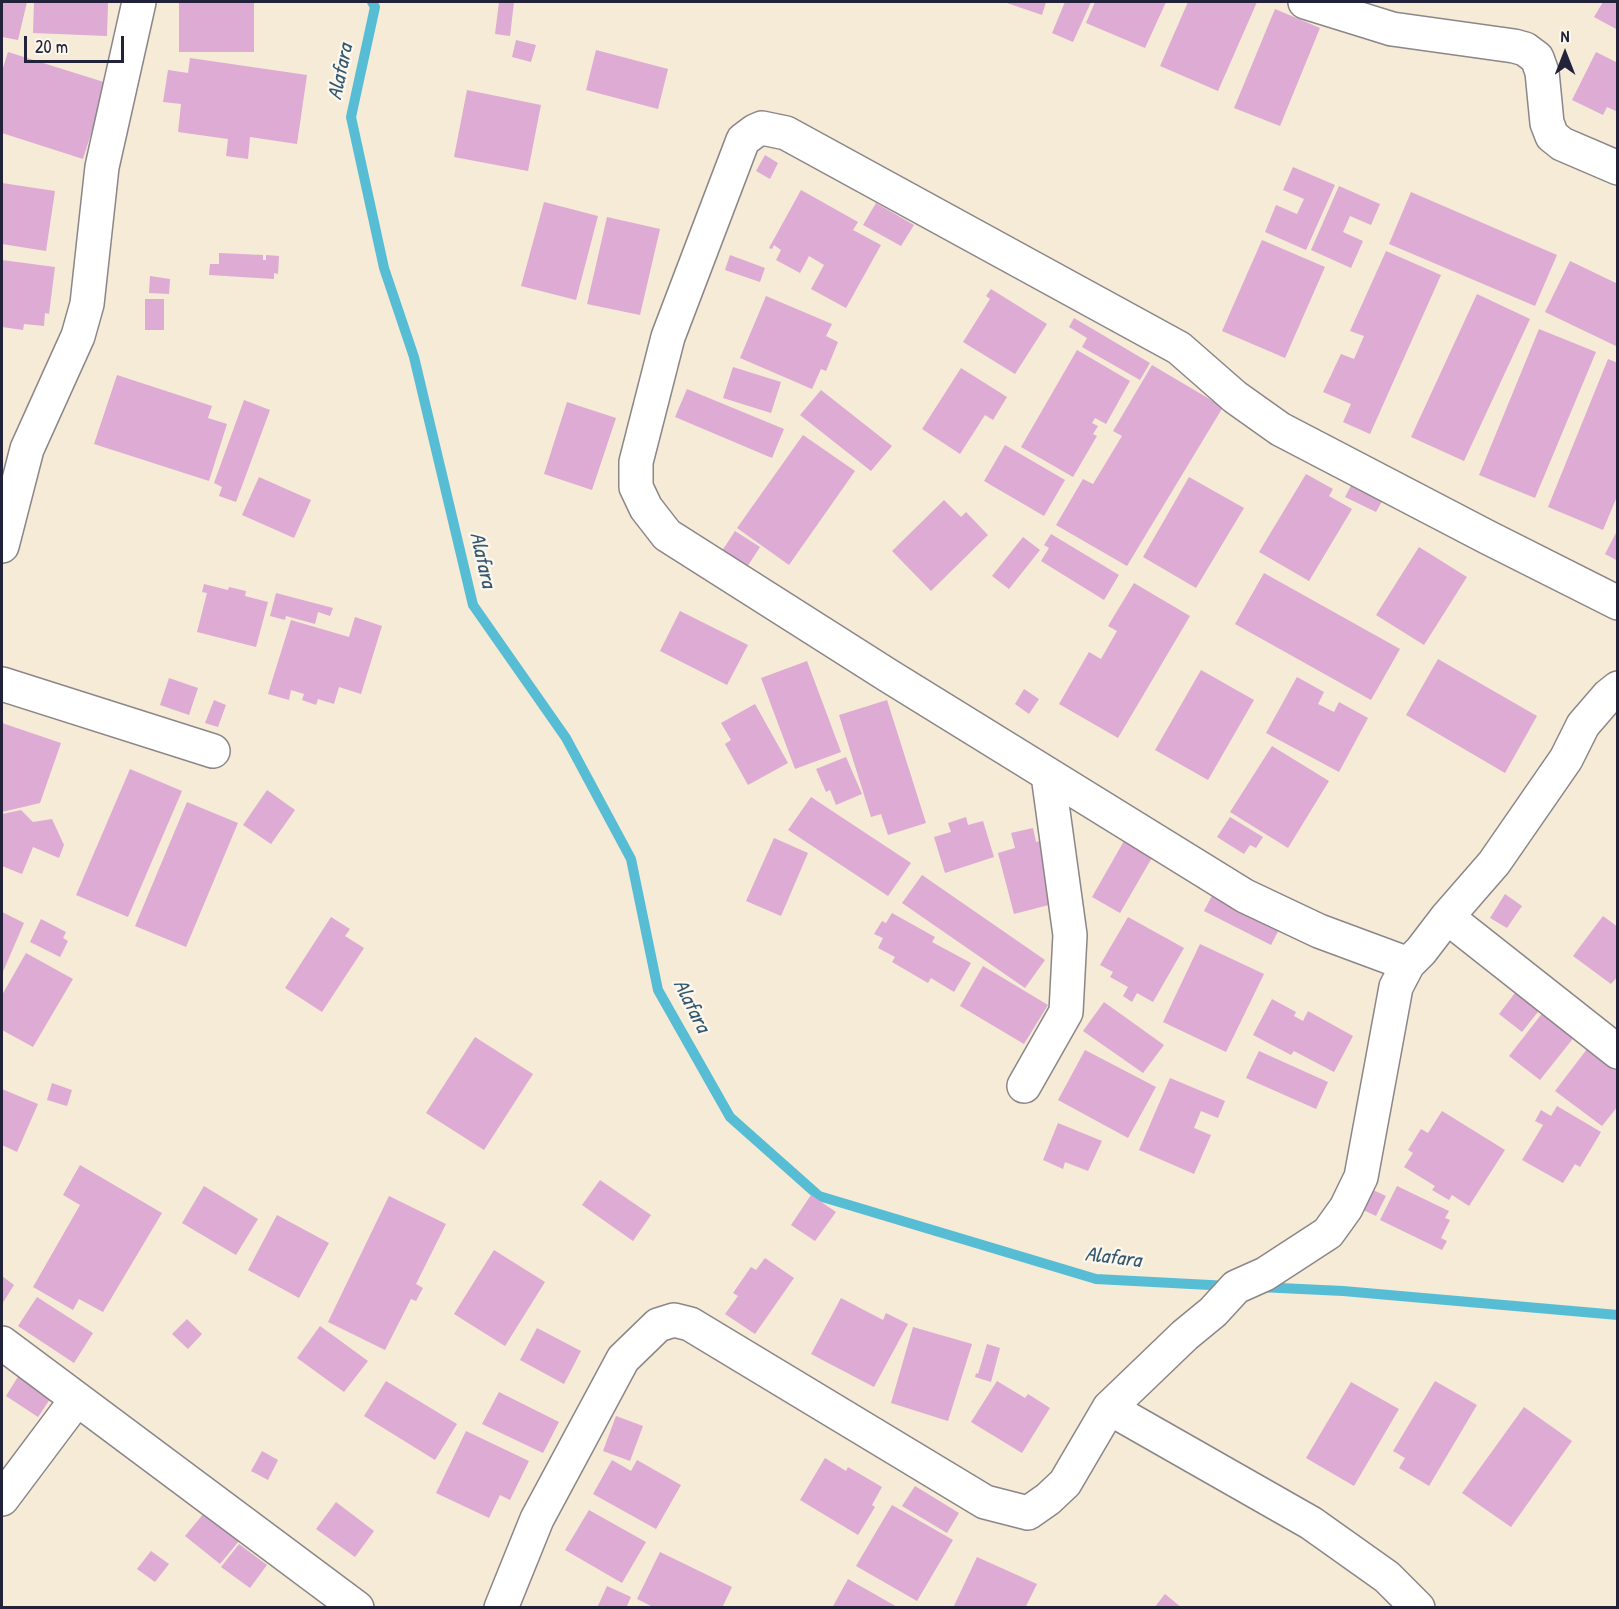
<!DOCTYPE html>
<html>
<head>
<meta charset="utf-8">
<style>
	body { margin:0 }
	#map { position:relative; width:1619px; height:1609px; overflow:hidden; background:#f5ebd6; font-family:"Patrick Hand",sans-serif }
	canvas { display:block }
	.frame { position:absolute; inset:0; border:3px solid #22223b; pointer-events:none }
	.north { position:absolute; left:1535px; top:24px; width:60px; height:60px; -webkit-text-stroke:4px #fbf7ec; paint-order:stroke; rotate:0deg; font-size:16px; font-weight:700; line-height:24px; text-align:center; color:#22223b }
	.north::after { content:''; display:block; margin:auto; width:21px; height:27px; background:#22223b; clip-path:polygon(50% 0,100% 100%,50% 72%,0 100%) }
	.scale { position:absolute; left:24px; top:36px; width:100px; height:27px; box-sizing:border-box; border:3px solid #22223b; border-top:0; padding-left:8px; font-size:18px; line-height:21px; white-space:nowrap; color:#22223b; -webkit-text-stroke:4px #fbf7ec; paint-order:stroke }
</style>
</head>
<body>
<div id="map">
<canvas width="1619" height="1609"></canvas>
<div class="frame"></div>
<div class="north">N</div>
<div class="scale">20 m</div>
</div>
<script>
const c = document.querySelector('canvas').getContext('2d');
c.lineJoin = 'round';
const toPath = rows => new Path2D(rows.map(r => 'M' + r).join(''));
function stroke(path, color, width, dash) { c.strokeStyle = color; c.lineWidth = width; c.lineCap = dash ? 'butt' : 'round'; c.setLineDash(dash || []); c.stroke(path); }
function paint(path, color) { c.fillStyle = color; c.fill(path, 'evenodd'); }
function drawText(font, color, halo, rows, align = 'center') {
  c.font = font + ' "Patrick Hand",sans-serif'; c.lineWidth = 5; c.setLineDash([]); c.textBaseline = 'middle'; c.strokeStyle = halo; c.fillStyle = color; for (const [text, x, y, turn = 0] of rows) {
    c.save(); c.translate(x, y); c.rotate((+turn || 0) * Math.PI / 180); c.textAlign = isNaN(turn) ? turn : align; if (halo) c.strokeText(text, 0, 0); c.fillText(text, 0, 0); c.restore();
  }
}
stroke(toPath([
	[372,2,375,7,351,117,384,268,414,357,473,605,566,738,631,859,658,990,730,1117,819,1196,1096,1279,1229,1286],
	[1259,1287,1343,1291,1618,1315]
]), '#57bdd5', 10);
paint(toPath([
	[2,2,27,2,18,40,2,37],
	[34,2,108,2,107,36,33,33],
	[179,2,254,2,254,52,179,52],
	[499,2,514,2,510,36,495,34],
	[1004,2,1046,2,1042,15],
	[1065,2,1091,2,1073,42,1052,33],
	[1095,2,1166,2,1145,48,1086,23],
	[1188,2,1257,2,1218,91,1160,66],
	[1603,2,1618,2,1618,30,1594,17],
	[1275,9,1320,28,1280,126,1234,108],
	[516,40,536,45,531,62,512,57],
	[596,50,668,69,658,109,586,90],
	[8,52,107,83,83,159,2,133,2,71],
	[1596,52,1618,63,1618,112,1607,107,1603,115,1572,100],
	[190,58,307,75,297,144,250,137,248,159,226,156,228,139,178,132,181,104,163,102,168,70,188,73],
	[467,90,541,105,528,171,454,157],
	[765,155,778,163,770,179,756,171],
	[1293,167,1335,185,1306,250,1265,232,1276,205,1297,214,1304,199,1283,190],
	[2,183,55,191,46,251,2,244],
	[1339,186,1380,204,1371,225,1350,216,1343,232,1363,241,1351,268,1311,250],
	[801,190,858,222,853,230,881,245,846,308,811,289,824,265,809,256,800,273,776,260,781,250,774,245,772,249,769,248],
	[1411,192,1557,255,1535,306,1389,244],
	[544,202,598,216,576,300,521,286],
	[876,203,914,225,901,246,863,225],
	[607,217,660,229,640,315,587,304],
	[1262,240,1325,267,1285,358,1222,331],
	[1386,251,1441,275,1370,434,1343,422,1351,404,1323,392,1341,354,1354,359,1364,336,1350,331],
	[219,253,263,255,263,260,266,260,266,255,279,256,278,274,274,273,274,279,209,275,210,264,219,264],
	[730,255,765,268,760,282,725,270],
	[2,260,55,267,49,314,45,313,44,326,24,324,23,330,2,327],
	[1570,261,1618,284,1618,347,1545,312],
	[150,276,170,279,169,294,149,293],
	[991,289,1047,324,1015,374,963,342,990,299,986,296],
	[1477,294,1530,319,1464,461,1411,437],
	[766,296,832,324,826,336,838,342,826,371,821,369,812,389,740,358],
	[145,299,164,299,164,330,145,330],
	[1074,318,1150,363,1140,380,1082,347,1087,338,1069,327],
	[1539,329,1596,352,1535,498,1479,475],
	[1077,350,1130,381,1106,424,1095,418,1092,423,1098,426,1093,434,1097,436,1073,477,1021,447],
	[1608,359,1618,363,1618,494,1603,530,1548,507],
	[1152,365,1223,407,1127,566,1056,525,1083,479,1093,484,1122,436,1113,431],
	[733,367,781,382,771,413,723,398],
	[961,368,1007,397,993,420,985,415,960,454,922,429],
	[117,375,212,406,208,418,227,424,209,481,94,444],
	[687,389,784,429,772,458,675,417],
	[821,390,892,446,871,471,800,415],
	[244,400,270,410,236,502,219,496,222,487,214,483],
	[567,402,616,418,592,490,544,474],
	[803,435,855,471,789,565,737,528],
	[1005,445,1065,480,1044,516,984,481],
	[1306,474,1333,489,1329,496,1352,509,1309,581,1259,552],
	[259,477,311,500,294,538,242,515],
	[1189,477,1244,508,1196,588,1143,557],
	[1355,478,1386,494,1376,512,1345,497],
	[944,500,961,517,966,512,988,535,931,591,892,551],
	[1618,529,1618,561,1605,554],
	[735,531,760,547,747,567,722,551],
	[1051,534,1119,575,1104,600,1041,561,1049,548,1044,545],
	[1023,537,1040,550,1009,589,992,576],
	[1419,547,1467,577,1424,645,1376,615],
	[1264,573,1400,649,1371,700,1235,624],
	[1134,583,1190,616,1118,738,1059,704,1089,652,1101,659,1117,631,1108,626],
	[204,584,228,590,229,587,246,591,245,596,268,602,256,647,197,632,207,593,202,592],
	[276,593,333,608,330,616,318,612,315,624,286,616,285,620,270,616],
	[680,611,748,645,727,685,660,651],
	[355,617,382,626,361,694,339,687,334,704,318,699,316,705,302,700,304,694,291,690,289,700,268,694,291,620,349,637],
	[1438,659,1537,716,1505,773,1406,715],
	[807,661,841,752,795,769,761,678],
	[1201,670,1254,700,1208,780,1155,750],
	[1297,677,1324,692,1318,704,1334,712,1339,702,1368,718,1339,772,1266,733],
	[169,678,198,688,189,715,160,705],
	[1024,689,1039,699,1029,714,1015,704],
	[214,700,226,705,218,727,205,723],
	[887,700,926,823,888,835,881,814,871,817,839,715],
	[755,704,788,763,748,785,725,744,731,740,721,723],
	[2,723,61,743,40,803,2,812],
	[1272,746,1329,781,1288,848,1230,812],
	[846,757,862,794,836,805,830,790,826,792,816,769],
	[130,769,182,791,128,917,76,895],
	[267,790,295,810,271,844,243,825],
	[811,797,911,863,888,896,788,830],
	[187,802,238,823,186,947,135,926],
	[21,810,33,822,52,819,64,845,59,858,33,847,22,874,2,866,2,814],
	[966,817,968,825,983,821,994,857,945,873,934,837,951,832,948,823],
	[1230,817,1263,837,1256,848,1250,845,1244,854,1217,837],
	[1033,828,1036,842,1048,839,1064,901,1014,914,998,853,1015,848,1011,833],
	[774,838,808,853,781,916,746,901],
	[1124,841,1134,847,1157,849,1120,913,1092,897],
	[922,875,1045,960,1025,988,902,903],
	[1215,890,1282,924,1271,945,1204,911],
	[1505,894,1522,906,1507,928,1490,918],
	[2,912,24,923,2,974],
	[892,913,935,937,932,942,971,963,954,992,931,978,928,983,892,962,895,957,878,948,883,938,874,934,882,921,886,923],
	[1603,916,1618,927,1618,976,1611,984,1573,956],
	[331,917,350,929,345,936,364,948,322,1012,285,988],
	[1128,917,1184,948,1153,1002,1137,993,1132,1002,1123,996,1128,987,1110,977,1113,972,1100,965],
	[41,919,66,932,63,938,68,941,60,957,30,942],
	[1200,944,1264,974,1226,1052,1163,1022],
	[26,953,73,979,33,1047,2,1030,2,995],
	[983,966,1048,1005,1024,1044,960,1006],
	[1521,985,1545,1003,1522,1032,1499,1014],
	[1272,999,1296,1012,1294,1016,1303,1021,1308,1011,1353,1036,1334,1072,1294,1051,1291,1055,1253,1035],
	[1104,1002,1164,1045,1143,1073,1083,1031],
	[1547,1007,1579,1031,1540,1080,1509,1056],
	[475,1037,533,1074,484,1150,426,1113],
	[1590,1045,1618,1065,1618,1106,1602,1126,1555,1091],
	[1085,1050,1156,1087,1128,1138,1058,1100],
	[1259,1051,1328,1082,1316,1109,1246,1078],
	[1170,1078,1225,1101,1218,1118,1201,1111,1194,1128,1211,1135,1194,1174,1139,1150],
	[52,1083,72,1090,67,1106,47,1100],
	[2,1089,38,1104,17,1152,2,1145],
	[1557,1106,1601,1132,1580,1167,1575,1164,1563,1183,1522,1160,1543,1125,1535,1121,1541,1110,1551,1116],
	[1442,1111,1505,1150,1469,1206,1452,1195,1449,1200,1432,1190,1435,1186,1404,1167,1413,1153,1408,1150,1421,1129,1428,1133],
	[1058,1123,1102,1141,1088,1171,1065,1162,1063,1169,1043,1160],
	[80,1165,162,1213,103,1312,79,1299,73,1310,33,1287,80,1205,63,1195],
	[600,1180,651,1215,633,1241,582,1205],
	[204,1186,258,1219,236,1255,182,1223],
	[1397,1186,1449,1211,1445,1218,1450,1220,1441,1238,1447,1241,1442,1250,1380,1220],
	[1371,1189,1386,1196,1376,1216,1361,1209],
	[811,1195,836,1212,815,1241,791,1225],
	[389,1196,446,1224,416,1284,423,1288,416,1301,411,1299,385,1350,328,1322],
	[277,1215,329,1243,299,1298,248,1270],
	[494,1250,545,1282,505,1346,454,1314],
	[765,1258,794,1278,755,1334,725,1314,738,1296,733,1293,751,1267,756,1270],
	[2,1276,14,1285,2,1304],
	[37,1297,93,1333,74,1363,18,1326],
	[841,1298,883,1320,886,1313,908,1324,874,1387,811,1354],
	[187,1319,202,1334,188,1349,172,1334],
	[320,1326,368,1361,344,1392,297,1358],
	[913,1327,972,1344,948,1421,891,1403],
	[537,1328,581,1351,564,1384,520,1360],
	[987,1344,1000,1348,991,1382,975,1377,976,1373,978,1374],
	[19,1375,52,1396,38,1417,6,1396],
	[386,1381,457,1424,435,1460,364,1416],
	[997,1381,1025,1398,1028,1394,1050,1408,1022,1453,971,1422],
	[1435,1381,1477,1405,1429,1486,1399,1468,1405,1458,1393,1451],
	[1351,1382,1399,1409,1354,1486,1306,1458],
	[499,1392,559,1422,543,1453,482,1424],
	[1524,1407,1572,1441,1511,1527,1462,1493],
	[616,1416,643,1426,630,1461,603,1451],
	[466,1431,529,1461,510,1500,500,1495,489,1518,436,1493],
	[262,1451,278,1460,268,1480,251,1471],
	[825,1458,846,1471,848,1467,882,1487,872,1505,875,1507,858,1535,800,1500],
	[612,1460,631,1471,637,1460,681,1485,656,1529,593,1494],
	[915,1486,959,1513,947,1533,902,1506],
	[336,1502,374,1531,355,1557,316,1529],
	[892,1505,953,1540,917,1601,856,1566],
	[589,1510,646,1542,622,1583,565,1550],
	[204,1513,239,1541,220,1564,185,1536],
	[239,1544,267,1565,250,1588,221,1567],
	[151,1551,169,1564,155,1582,137,1569],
	[660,1552,732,1587,722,1608,655,1608,637,1599],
	[977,1557,1037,1584,1025,1608,953,1608],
	[848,1579,899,1608,832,1608],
	[607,1586,631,1597,626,1608,597,1608],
	[1165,1594,1182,1608,1154,1608]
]), '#ddabd4');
const minor = toPath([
	[1305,2,1392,29,1514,46,1525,49,1537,58,1542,72,1547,123,1552,136,1562,144,1618,168],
	[2,546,27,449,78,336,87,304,102,167,139,2],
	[2,684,213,751],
	[1447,917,1618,1052],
	[1408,964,1319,931,1245,896,889,676,667,535,646,508,636,487,636,462,668,337,743,140,755,131,762,128,786,133,1179,348,1235,397,1280,429,1487,537,1618,603],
	[1024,1086,1066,1012,1070,935,1048,775],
	[2,1343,357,1608],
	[1109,1408,1311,1523,1387,1577,1418,1608],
	[2,1499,77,1399],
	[501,1608,537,1519,623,1359,658,1325,674,1320,690,1324,985,1502,1028,1513,1048,1499,1065,1483,1109,1408,1185,1335,1213,1312,1236,1287,1265,1274,1328,1233,1346,1208,1361,1177,1396,987,1408,964,1421,951,1447,917,1494,863,1566,759,1583,725,1608,696,1618,688]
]);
stroke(minor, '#8c8688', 36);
stroke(minor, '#fff', 33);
drawText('italic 21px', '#355871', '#fbf7ec', [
	["Alafara",341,72,-78],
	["Alafara",482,560,77],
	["Alafara",691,1006,63],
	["Alafara",1113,1258,7]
]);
</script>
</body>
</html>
